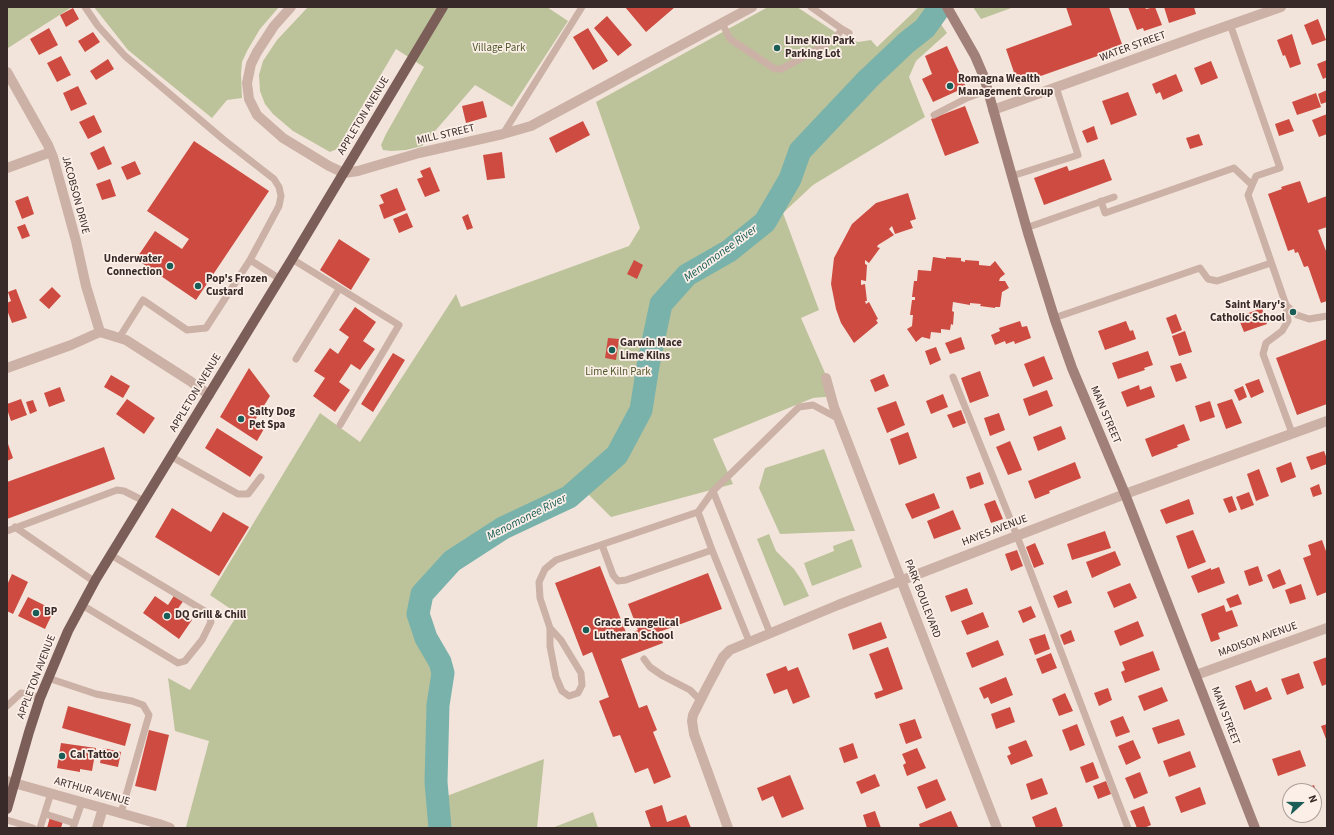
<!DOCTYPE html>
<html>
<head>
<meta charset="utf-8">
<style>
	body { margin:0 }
	#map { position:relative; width:1334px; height:835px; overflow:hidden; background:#f3e4db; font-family:"Source Sans 3",sans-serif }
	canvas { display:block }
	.frame { position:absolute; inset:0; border:8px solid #382a28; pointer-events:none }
	.north { position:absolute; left:1282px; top:783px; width:40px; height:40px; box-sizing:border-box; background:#fbefe8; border:1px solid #ada09b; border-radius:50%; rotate:69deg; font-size:11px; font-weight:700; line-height:16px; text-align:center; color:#382a28 }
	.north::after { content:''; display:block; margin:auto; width:14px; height:18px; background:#1a5c56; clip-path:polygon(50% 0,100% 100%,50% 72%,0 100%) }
</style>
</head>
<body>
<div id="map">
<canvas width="1334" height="835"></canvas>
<div class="frame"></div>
<div class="north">N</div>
</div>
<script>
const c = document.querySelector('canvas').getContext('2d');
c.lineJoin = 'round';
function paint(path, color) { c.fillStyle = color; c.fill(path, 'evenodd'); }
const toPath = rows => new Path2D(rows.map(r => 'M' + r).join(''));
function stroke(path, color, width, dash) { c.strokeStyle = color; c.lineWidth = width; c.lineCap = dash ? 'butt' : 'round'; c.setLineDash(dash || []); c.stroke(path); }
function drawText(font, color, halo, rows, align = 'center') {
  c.font = font + ' "Source Sans 3",sans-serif'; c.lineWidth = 3.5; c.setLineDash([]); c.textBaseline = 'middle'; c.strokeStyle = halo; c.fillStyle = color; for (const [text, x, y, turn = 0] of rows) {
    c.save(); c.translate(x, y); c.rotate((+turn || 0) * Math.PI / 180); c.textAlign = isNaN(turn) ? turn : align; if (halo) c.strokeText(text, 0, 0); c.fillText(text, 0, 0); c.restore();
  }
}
paint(toPath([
	[7,7,72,7,8,48],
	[94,7,279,7,260,29,247,51,242,62,241,74,242,98,227,100,212,118,128,50],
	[308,7,547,7,568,21,512,107,475,85,422,146,406,150,391,151,383,150,381,145,386,134,424,67,396,49,337,149,330,152,293,131,273,114,265,104,260,91,259,75,263,61,277,40],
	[768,7,797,7,841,36,858,42,871,40,877,47,919,7,929,7,947,33,916,61,909,77,925,117,813,185,783,213,819,310,801,318,835,396,813,398,713,439,733,484,611,517,574,480,554,498,503,522,448,554,425,574,415,593,410,616,415,631,430,655,435,674,434,701,427,741,431,802,544,759,537,828,188,828,186,827,209,741,175,731,168,678,190,690,238,614,210,595,320,413,360,442,456,294,461,307,629,246,640,228,596,102],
	[973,7,1014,7,981,19],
	[824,449,855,531,780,534,759,488,765,468],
	[769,534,776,551,794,569,802,581,809,596,784,606,757,539],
	[852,539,862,567,812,586,804,563,834,551,833,546],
	[593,812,598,828,552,828]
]), '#bcc39a');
stroke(toPath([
	[440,828,436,782,438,705,443,673,440,662,426,638,418,614,422,594,452,561,503,528,569,497,617,455,641,410,648,366,661,304,687,275,729,251,765,222,790,179,800,151,868,79,906,43,925,28,940,7]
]), '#79b2ab', 23);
paint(toPath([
	[625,7,675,7,646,32],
	[1066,7,1109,7,1123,47,1018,84,1006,49,1072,25],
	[1128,7,1145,7,1146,9,1155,7,1162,25,1144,31,1143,28,1137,30],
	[1164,7,1194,7,1196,14,1169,23],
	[73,8,79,19,66,27,60,15],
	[607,16,632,45,618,56,594,28],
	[1318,19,1326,40,1312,45,1304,25],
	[49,28,58,45,39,55,30,39],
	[588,28,608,61,593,70,573,37],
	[93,32,100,42,85,52,78,41],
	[1292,34,1301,64,1290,68,1285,55,1283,56,1277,40],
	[947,46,966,87,933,102,922,79,932,74,925,56],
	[61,56,71,75,57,82,47,63],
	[108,59,114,69,96,80,90,71],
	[1327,60,1327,77,1323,79,1317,64],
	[1211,61,1218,78,1201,85,1194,68],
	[1176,74,1183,91,1163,100,1160,92,1156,94,1152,84],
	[78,86,87,104,71,111,63,93],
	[1327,90,1327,102,1321,104,1318,94],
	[1128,92,1137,115,1111,125,1102,101],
	[1316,93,1321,107,1297,115,1292,102],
	[483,101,487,117,466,123,462,106],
	[965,106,979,143,945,156,931,119],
	[1327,114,1327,134,1319,137,1312,120],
	[94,115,102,132,88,139,79,122],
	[1289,119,1294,131,1279,136,1275,124],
	[583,121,590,135,556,153,549,138],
	[1094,126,1098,139,1087,143,1082,131],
	[1199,134,1203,145,1190,149,1186,138],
	[194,141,269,191,196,300,136,259,155,231,182,249,189,239,147,211],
	[104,146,112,164,98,170,90,153],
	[502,152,505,178,487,180,483,155],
	[1104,159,1112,180,1044,205,1034,178,1067,166,1069,171],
	[135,161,141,174,127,180,121,167],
	[430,167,440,191,425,197,417,179,423,177,420,171],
	[110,179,116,196,102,200,96,184],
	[1300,181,1308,203,1327,196,1327,227,1318,230,1326,251,1327,250,1327,301,1321,303,1308,266,1304,267,1298,252,1295,253,1294,249,1288,251,1268,194,1282,189,1281,187],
	[397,188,406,210,384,219,379,205,384,203,380,195],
	[908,193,916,219,910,221,913,228,895,234,892,226,889,229,894,235,878,245,877,247,880,248,869,263,865,260,865,264,867,265,866,281,861,280,861,285,865,284,867,301,865,301,866,304,869,302,878,319,876,320,878,323,854,343,841,323,836,309,831,284,834,258,852,224,876,203],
	[28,196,34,214,22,219,15,201],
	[407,213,413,227,399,233,393,219],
	[468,214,473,228,467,230,462,217],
	[25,224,30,236,22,239,17,227],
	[339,239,370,259,351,290,320,270],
	[933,257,946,259,946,257,961,258,961,261,965,262,965,260,979,261,979,265,990,266,995,261,1005,274,1000,278,999,281,1005,281,1009,288,1002,292,1000,307,995,307,995,308,980,306,981,304,970,303,970,305,953,302,952,311,954,312,953,325,951,324,950,330,941,329,941,333,931,332,930,339,922,337,916,342,907,329,912,326,913,315,910,315,912,300,915,300,915,297,912,297,914,281,917,281,918,270,931,271],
	[634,260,643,265,637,279,627,274],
	[52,287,61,296,49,309,39,300],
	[16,289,27,318,12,323,7,310,7,303,11,301,8,292],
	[355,307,376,322,363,341,375,349,360,370,351,364,339,382,350,390,335,412,313,396,325,378,314,371,330,348,338,354,349,337,339,330],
	[1262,308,1267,324,1244,332,1238,317],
	[1176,314,1182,330,1172,334,1166,318],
	[1020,321,1022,327,1027,326,1031,338,1015,344,1014,341,1006,344,1005,341,995,345,991,335,1000,331,999,328],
	[1126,321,1130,331,1133,330,1136,339,1105,350,1098,331],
	[1185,331,1192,352,1179,356,1172,336],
	[961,337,965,349,950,354,945,343],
	[608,338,619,339,616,360,605,358],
	[1327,339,1327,404,1297,415,1276,358],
	[936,347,941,360,930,365,925,351],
	[1148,351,1153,365,1144,368,1145,370,1118,379,1112,363],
	[393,353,405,360,373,412,361,404],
	[1044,356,1053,379,1033,387,1024,364],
	[1181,363,1187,378,1176,382,1170,366],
	[249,368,270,396,255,420,265,427,257,441,220,417],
	[980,371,989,396,970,403,961,378],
	[884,374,889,386,875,392,870,380],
	[111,375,130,386,123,398,104,387],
	[1259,379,1264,392,1251,398,1245,384],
	[1139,385,1140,390,1151,386,1155,397,1127,407,1121,392],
	[1243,386,1247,397,1239,401,1234,390],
	[60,387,65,401,49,407,44,393],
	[1047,390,1053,406,1029,416,1023,399],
	[943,394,948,407,931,414,926,401],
	[21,399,27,415,11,421,7,409,7,404],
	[127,399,155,418,144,434,116,414],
	[1232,399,1242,423,1226,429,1217,404],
	[33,400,37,411,30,414,26,402],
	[896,401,905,425,887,433,877,408],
	[1210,401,1215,417,1200,422,1195,406],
	[961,410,966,423,953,428,947,415],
	[999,413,1005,430,990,436,984,418],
	[1184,424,1190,440,1177,445,1178,447,1152,457,1145,439],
	[1061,426,1066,439,1038,451,1033,437],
	[217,428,263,457,250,477,205,448],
	[908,432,917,458,899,465,890,439],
	[7,441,13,458,7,461],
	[1010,441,1022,470,1008,475,996,447],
	[104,447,115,479,7,519,7,482],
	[1324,451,1327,459,1327,464,1311,470,1306,457],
	[1075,462,1081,478,1049,491,1050,493,1035,499,1028,481],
	[1291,462,1296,477,1281,483,1276,468],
	[1259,469,1269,496,1256,501,1247,474],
	[980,472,984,484,970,489,966,477],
	[1319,484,1322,494,1313,497,1310,488],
	[1249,492,1254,505,1241,510,1236,497],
	[934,493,940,508,912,519,905,504],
	[1232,496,1237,510,1229,513,1223,499],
	[1189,499,1194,514,1166,524,1160,510],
	[995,500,1003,519,991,523,984,504],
	[172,508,211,532,223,512,249,527,219,576,155,537],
	[953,510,961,529,934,539,927,521],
	[1193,530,1206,562,1188,569,1176,536],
	[1105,531,1111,548,1072,560,1067,544],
	[1322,540,1327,554,1327,592,1317,596,1303,558,1311,555,1308,545],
	[1035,543,1044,564,1034,568,1026,547],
	[1017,550,1023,566,1011,571,1005,554],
	[1115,551,1121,565,1092,578,1086,562],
	[600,566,627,635,638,630,628,604,708,573,722,609,659,632,663,643,621,659,639,708,647,705,657,730,653,732,671,777,654,784,648,768,635,773,620,735,613,737,599,701,609,697,592,652,583,656,555,583],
	[1258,566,1263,581,1249,586,1244,571],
	[1219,567,1225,583,1198,593,1191,576,1211,568,1211,570],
	[1280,569,1286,584,1273,589,1267,575],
	[12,574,28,582,13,614,7,611,7,585],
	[1130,583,1137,598,1114,608,1107,592],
	[1301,584,1306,599,1290,604,1285,590],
	[967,588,973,604,951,612,945,596],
	[1067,590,1072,603,1058,608,1053,596],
	[175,594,184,600,177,610,192,620,179,639,143,613,155,596,168,605],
	[1238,594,1242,604,1230,608,1226,599],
	[28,597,54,610,45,629,18,616],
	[1224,605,1226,612,1232,610,1238,626,1218,633,1220,639,1211,642,1201,614],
	[1031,606,1036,617,1023,623,1018,611],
	[983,612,989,627,967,635,961,621],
	[1138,621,1144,636,1120,646,1114,631],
	[881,622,887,638,853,650,848,634],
	[1071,630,1075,641,1064,645,1060,635],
	[1045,634,1050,649,1035,655,1029,639],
	[998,640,1004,655,972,668,966,653],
	[888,647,903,689,876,699,874,693,883,690,869,654],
	[1153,651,1160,670,1125,683,1121,672,1125,670,1122,662],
	[1051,653,1057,668,1042,674,1036,659],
	[1327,657,1327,684,1322,686,1313,662],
	[786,666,788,671,798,667,810,697,793,704,787,689,774,694,766,674],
	[1299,673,1304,688,1287,695,1281,679],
	[1006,677,1013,695,991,704,988,697,984,699,979,688],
	[1251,680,1256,692,1267,687,1272,699,1244,710,1235,686],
	[1162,687,1168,701,1144,711,1138,696],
	[1108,688,1112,700,1099,706,1094,693],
	[1065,693,1073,711,1059,716,1052,699],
	[68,706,131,724,125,746,62,728],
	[1010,707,1015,722,996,729,991,714],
	[1123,716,1130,732,1116,737,1110,721],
	[915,719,922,738,906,744,899,724],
	[1179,719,1185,735,1158,744,1152,728],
	[1077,724,1085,745,1070,751,1062,730],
	[1327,724,1327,738,1326,739,1321,726],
	[149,730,169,735,156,791,135,786],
	[1026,740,1033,756,1011,765,1007,756,1011,754,1008,747],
	[1133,740,1141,758,1126,765,1118,746],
	[61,743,96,748,92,771,80,769,80,772,57,768],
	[853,743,858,758,844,763,839,748],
	[103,748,121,752,118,767,100,763],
	[917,748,926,768,907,776,903,765,906,763,902,754],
	[1300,750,1306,766,1278,776,1272,759],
	[1190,751,1196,767,1169,777,1163,761],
	[1093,762,1099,778,1086,783,1080,767],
	[1140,772,1148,793,1134,799,1125,778],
	[875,774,880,786,861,794,856,782],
	[790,775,804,809,782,818,773,796,762,801,757,788],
	[1042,778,1048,794,1031,800,1026,784],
	[937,779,946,800,926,809,917,787],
	[1106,781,1111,794,1098,799,1093,786],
	[1314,785,1319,801,1314,803,1314,791,1298,791],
	[1200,787,1206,804,1181,813,1175,797],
	[662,805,667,822,686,815,691,828,651,828,645,811],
	[1144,806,1151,825,1144,828,1137,828,1130,811],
	[1056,807,1063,826,1059,828,1036,828,1032,817],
	[875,811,881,828,867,828,863,815],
	[951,811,958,827,920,828,919,824],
	[50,817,63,821,61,828,47,828]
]), '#cd4b40');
stroke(toPath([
	[85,7,98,26,125,56,224,140,274,179,279,187,281,196,279,206,250,260,280,279],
	[811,7,842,29,849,33],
	[722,23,730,39,775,69,781,69,789,65,834,40,842,29],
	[1230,24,1280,168,1256,176,1248,195,1286,305,1297,315,1309,319,1327,316],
	[934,115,967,98,988,90],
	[503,134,582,7],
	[1012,176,1078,155,1056,87],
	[1101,201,1105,213,1234,168,1252,185],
	[1026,228,1114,197],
	[292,259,399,325,340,425],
	[1286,305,1288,321,1282,331,1266,343,1263,354,1292,433],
	[1054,318,1200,268,1208,279,1217,281,1271,263],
	[119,338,143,300,187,330,206,328,250,260],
	[296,359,339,289],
	[953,377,1017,536,1128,828],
	[172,457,238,494,248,494,261,477],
	[698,512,712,550,749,641],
	[15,527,95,582],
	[7,531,117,490,124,491,144,501],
	[602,545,613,575,618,581,626,580,712,550],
	[82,605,178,663,185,661,202,640,211,622,208,613,111,555],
	[550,628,561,640,581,673,582,685,578,693,569,696,562,691,556,677,550,646,550,628,540,598,539,582,545,569,556,560,698,512,713,491],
	[770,633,713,491,799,407,813,405,839,419],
	[644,659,650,667,663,676,690,690,700,700],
	[48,678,96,694,132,701,143,705,149,715,121,813],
	[7,706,21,693,29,694,40,698],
	[45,814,74,823],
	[7,820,33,828],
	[40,828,51,793],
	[73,828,82,802]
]), '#ccb1a6', 7);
stroke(toPath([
	[291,7,274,26,257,52,251,64,247,83,249,99,257,115,283,138,329,166,344,173,358,171,419,153,503,134,531,126,752,7],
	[7,72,48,145,53,157,76,241,86,286,100,332],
	[993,110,1204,34,1281,7],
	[7,168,51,152],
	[7,368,71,345,100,332,126,340,190,381,209,395],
	[826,378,834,407,997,828],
	[1196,675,1327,628],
	[7,781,159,824,170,828],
	[97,828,103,808],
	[728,828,694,734,692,721,693,715,707,687,723,657,730,650,838,605,1125,494,1327,421]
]), '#ccb1a6', 10);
stroke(toPath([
	[947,7,975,56,984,77,1028,233,1055,320,1072,368,1125,494,1255,828]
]), '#a08078', 10);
stroke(toPath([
	[7,809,29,732,40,698,68,631,96,579,292,259,443,7]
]), '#7b5e58', 10);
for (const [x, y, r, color] of [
	[777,48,4,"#1a5c56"],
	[950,86,4,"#1a5c56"],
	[170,266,4,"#1a5c56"],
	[198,286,4,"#1a5c56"],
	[1293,312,4,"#1a5c56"],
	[612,350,4,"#1a5c56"],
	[241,419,4,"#1a5c56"],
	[36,613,4,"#1a5c56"],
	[167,616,4,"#1a5c56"],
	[586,630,4,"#1a5c56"],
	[62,756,4,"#1a5c56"]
]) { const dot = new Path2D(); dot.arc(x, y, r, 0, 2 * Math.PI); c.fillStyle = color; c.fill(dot); stroke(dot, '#fbefe8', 1.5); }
drawText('bold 11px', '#382a28', '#fbefe8', [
	["Lime Kiln Park",785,42],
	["Parking Lot",785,55],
	["Romagna Wealth",958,80],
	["Management Group",958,93],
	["Underwater",162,260,"right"],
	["Connection",162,273,"right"],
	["Pop's Frozen",206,280],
	["Custard",206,293],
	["Saint Mary's",1285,306,"right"],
	["Catholic School",1285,319,"right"],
	["Garwin Mace",620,344],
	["Lime Kilns",620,357],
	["Salty Dog",249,413],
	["Pet Spa",249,426],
	["BP",44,613],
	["DQ Grill & Chill",175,616],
	["Grace Evangelical",594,624],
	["Lutheran School",594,637],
	["Cal Tattoo",70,756]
], 'left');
drawText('11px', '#382a28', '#fbefe8', [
	["WATER STREET",1133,47,-20],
	["APPLETON AVENUE",364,116,-59],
	["MILL STREET",446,135,-13],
	["JACOBSON DRIVE",75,195,75],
	["APPLETON AVENUE",196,393,-59],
	["MAIN STREET",1105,415,67],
	["HAYES AVENUE",995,531,-21],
	["PARK BOULEVARD",922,599,69],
	["MADISON AVENUE",1258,640,-20],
	["APPLETON AVENUE",37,677,-69],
	["MAIN STREET",1225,716,69],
	["ARTHUR AVENUE",92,792,16]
]);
drawText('11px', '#4f582a', '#fbefe8', [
	["Village Park",499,49],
	["Lime Kiln Park",618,373]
]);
drawText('italic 12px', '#1a5c56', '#fbefe8', [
	["Menomonee River",721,254,-36],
	["Menomonee River",527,518,-27]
]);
</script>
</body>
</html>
